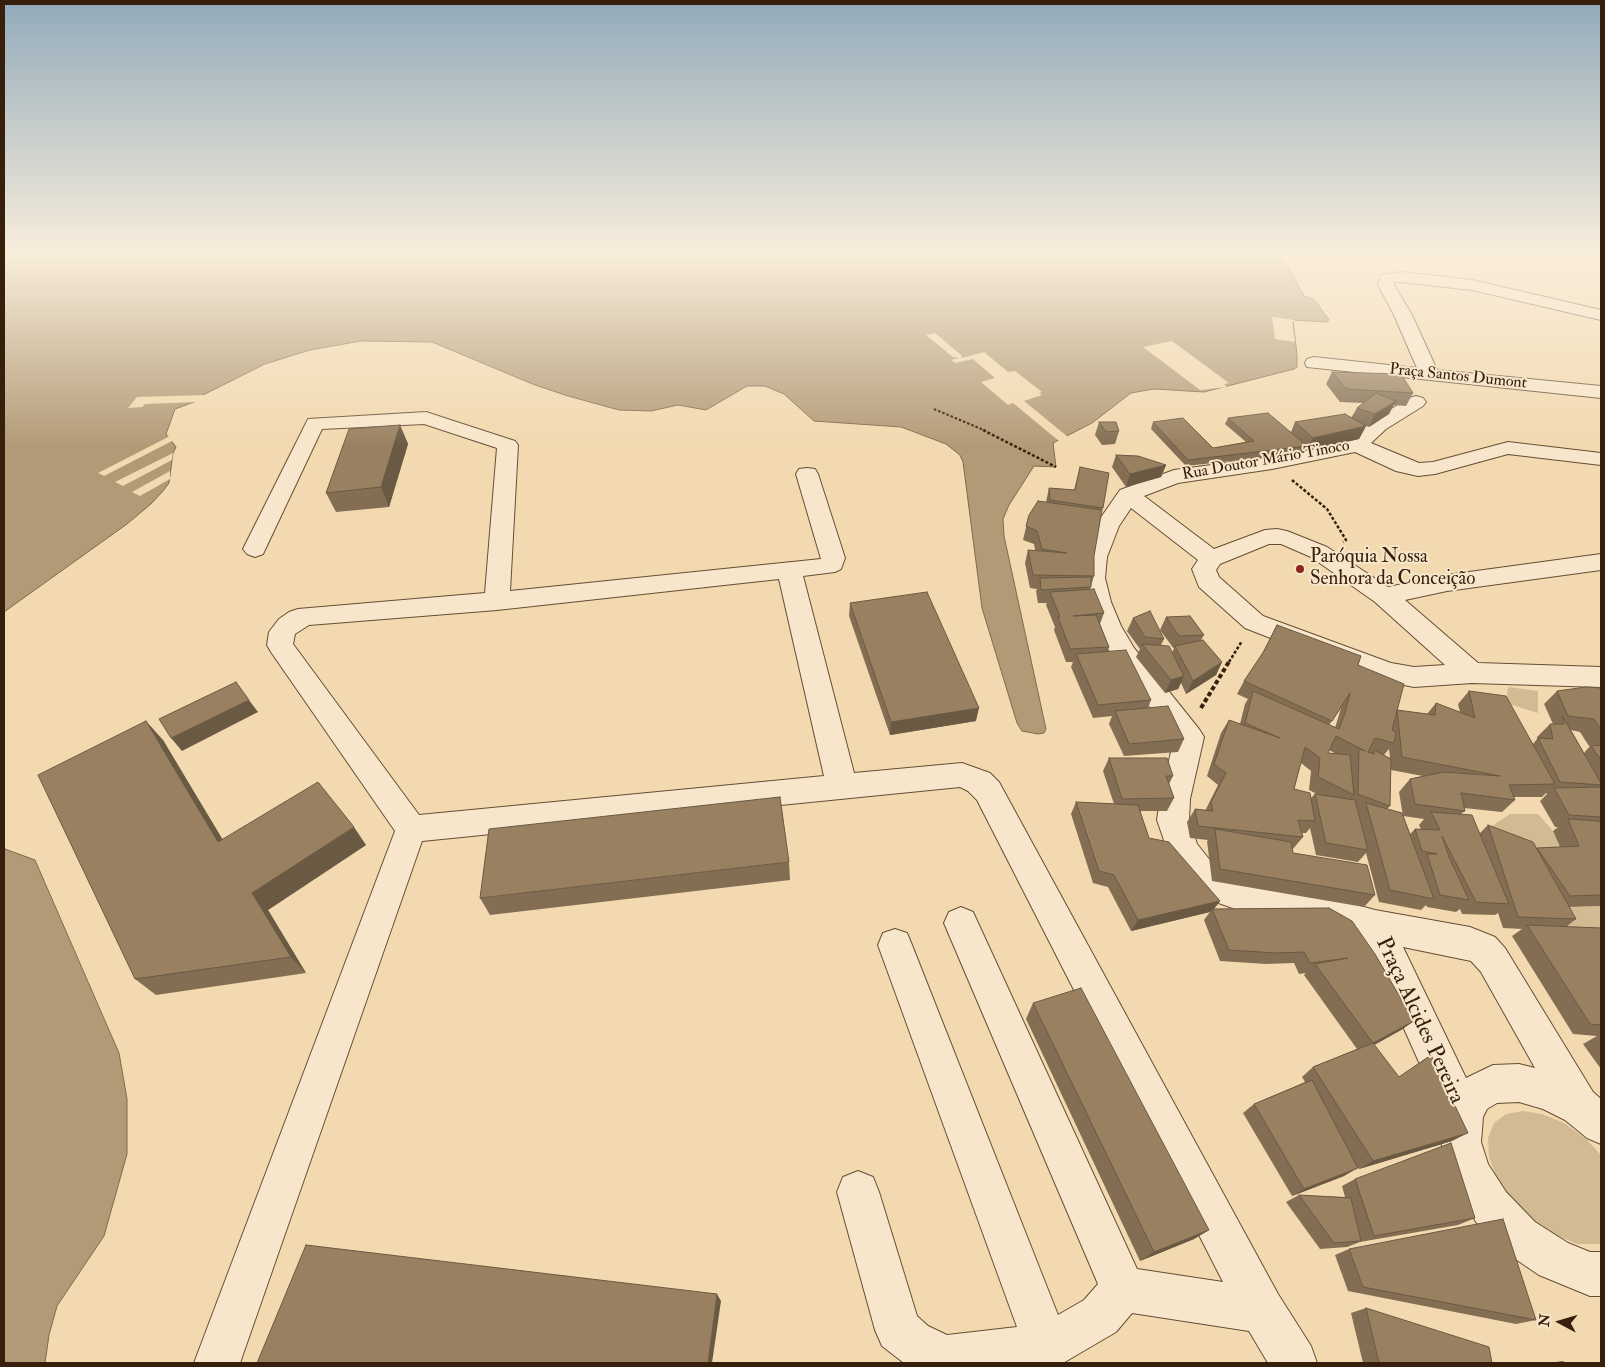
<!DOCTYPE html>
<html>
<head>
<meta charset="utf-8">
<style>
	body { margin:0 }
	#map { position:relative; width:1605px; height:1367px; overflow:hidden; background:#f2d9af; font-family:"IM FELL Double Pica",serif }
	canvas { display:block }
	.frame { position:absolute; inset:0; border:5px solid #37200b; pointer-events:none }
	.north { position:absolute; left:1535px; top:1297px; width:50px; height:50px; -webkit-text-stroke:4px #f7e6cb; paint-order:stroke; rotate:276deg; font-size:14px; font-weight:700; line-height:20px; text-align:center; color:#37200b }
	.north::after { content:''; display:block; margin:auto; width:18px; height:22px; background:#37200b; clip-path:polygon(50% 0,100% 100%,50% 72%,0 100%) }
</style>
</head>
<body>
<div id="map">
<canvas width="1605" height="1367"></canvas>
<div class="frame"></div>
<div class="north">N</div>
</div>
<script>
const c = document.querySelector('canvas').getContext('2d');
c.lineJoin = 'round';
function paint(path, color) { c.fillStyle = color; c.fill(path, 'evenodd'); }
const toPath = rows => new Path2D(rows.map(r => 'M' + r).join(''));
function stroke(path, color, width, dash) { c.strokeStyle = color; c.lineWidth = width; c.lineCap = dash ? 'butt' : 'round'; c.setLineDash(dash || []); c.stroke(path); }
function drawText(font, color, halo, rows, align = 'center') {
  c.font = font + ' "IM FELL Double Pica",serif'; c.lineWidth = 4; c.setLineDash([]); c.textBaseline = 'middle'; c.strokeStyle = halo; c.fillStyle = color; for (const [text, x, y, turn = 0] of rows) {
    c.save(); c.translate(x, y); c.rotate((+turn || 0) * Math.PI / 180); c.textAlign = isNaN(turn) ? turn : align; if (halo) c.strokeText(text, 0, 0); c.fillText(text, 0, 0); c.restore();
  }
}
paint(toPath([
	[1508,687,1538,691,1538,713,1506,703],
	[1510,814,1538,814,1553,831,1564,858,1475,837],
	[1601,906,1601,937,1570,935,1555,908],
	[1523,1111,1542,1114,1564,1123,1586,1139,1601,1155,1601,1244,1577,1244,1553,1234,1530,1219,1512,1200,1497,1178,1489,1157,1488,1138,1494,1123,1506,1114]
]), '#d2ba93');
const water = toPath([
	[4,256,1278,256,1288,266,1304,296,1314,299,1329,320,1326,322,1293,320,1297,355,1297,367,1294,369,1204,392,1154,389,1131,393,1092,423,1053,443,1056,467,1034,466,1009,505,1003,519,1004,536,1046,729,1044,733,1038,734,1022,731,1017,723,982,608,963,462,960,455,946,444,901,427,814,421,784,394,765,386,747,386,706,410,678,405,651,411,619,410,568,396,535,385,432,342,361,341,310,350,265,364,203,395,194,402,175,409,166,434,176,447,173,453,169,483,163,491,151,504,127,524,4,612,4,256],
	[4,846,5,849,35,860,119,1053,127,1099,127,1154,104,1236,57,1306,49,1335,45,1363,4,1363,4,846]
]);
paint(water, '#b29a77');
stroke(water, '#81694c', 1);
paint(toPath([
	[1272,317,1295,320,1292,322,1295,342,1275,339],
	[935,333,962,356,961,356,962,358,984,352,1008,372,1015,371,1042,392,1039,393,1042,395,1024,401,1068,437,1059,441,1013,403,1008,405,981,382,995,378,973,359,955,363,951,360,959,358,953,357,926,335],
	[1172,341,1229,383,1224,384,1227,387,1200,390,1143,347],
	[208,395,198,402,145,404,142,407,128,408,137,397],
	[172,435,174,440,104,476,98,473],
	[173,453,172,460,123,486,115,482],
	[170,471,170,479,140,496,132,492]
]), '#f2d9af');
const minor = toPath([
	[1401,272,1472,280,1601,310,1601,320,1472,290,1401,282,1394,282,1394,285,1412,315,1437,370,1601,386,1601,398,1307,367,1305,363,1307,359,1314,357,1417,368,1394,315,1378,285,1381,275,1401,272],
	[1416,396,1423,398,1426,402,1423,406,1386,429,1371,443,1419,463,1433,462,1508,442,1601,453,1601,465,1508,454,1435,474,1418,476,1396,471,1355,452,1272,469,1178,483,1144,496,1214,549,1265,530,1277,529,1287,531,1327,547,1388,587,1447,575,1601,554,1601,570,1447,591,1405,600,1478,663,1601,667,1601,687,1472,683,1414,687,1378,680,1245,628,1199,587,1192,569,1198,560,1131,508,1119,526,1107,557,1105,578,1111,602,1121,626,1134,648,1199,729,1204,737,1190,799,1189,820,1197,844,1217,869,1241,881,1323,896,1375,910,1470,927,1495,937,1505,948,1593,1092,1601,1099,1601,1144,1587,1138,1565,1120,1543,1109,1519,1102,1497,1103,1487,1109,1483,1117,1481,1142,1488,1164,1506,1192,1535,1222,1568,1243,1590,1252,1601,1252,1601,1296,1590,1296,1539,1275,1505,1252,1476,1222,1456,1189,1450,1174,1441,1142,1443,1116,1364,939,1323,928,1241,911,1213,901,1193,889,1180,874,1167,849,1157,820,1160,799,1174,739,1116,662,1095,627,1085,602,1081,578,1083,557,1095,526,1120,490,1174,470,1272,457,1350,440,1372,421,1409,398,1416,396],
	[1269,544,1281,544,1311,557,1375,602,1445,665,1414,667,1391,663,1263,616,1219,577,1216,570,1220,564,1269,544],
	[1403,947,1471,961,1481,972,1535,1068,1519,1064,1493,1065,1466,1078,1403,947],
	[426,412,515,441,518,445,510,591,821,559,796,474,799,469,807,468,815,469,818,474,845,558,841,569,835,572,803,576,854,773,962,763,990,773,999,782,1278,1294,1311,1346,1317,1363,1268,1363,1249,1331,1132,1313,1116,1332,1063,1363,904,1363,882,1346,875,1330,837,1192,843,1177,858,1171,873,1177,879,1192,917,1316,928,1326,947,1335,1017,1327,878,945,883,933,895,929,907,933,912,945,1058,1315,1084,1300,1098,1284,944,923,949,912,961,907,973,912,1137,1269,1223,1282,977,800,968,791,960,787,422,841,240,1363,194,1363,395,831,271,652,267,645,269,632,279,619,289,612,298,609,485,593,497,448,424,424,322,429,263,554,255,557,247,554,243,549,308,419,426,412],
	[779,579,824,776,419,815,293,644,295,634,309,625,497,610,779,579]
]);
stroke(minor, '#664e34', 2);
stroke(toPath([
	[934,409,986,431]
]), '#37200b', 2, [2.5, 2]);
stroke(toPath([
	[983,430,1056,467],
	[1292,480,1327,509,1346,540,1343,542],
	[1229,662,1242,641]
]), '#37200b', 2.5, [3, 2]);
stroke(toPath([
	[1201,708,1230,660]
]), '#37200b', 4, [4.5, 2.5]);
paint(minor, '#f7e6cb');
paint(toPath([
	[1332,372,1413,393,1406,406,1393,405,1389,414,1369,427,1366,426,1359,439,1306,451,1305,450,1304,453,1186,466,1151,429,1153,422,1213,448,1246,442,1225,424,1228,418,1291,432,1295,422,1351,418,1357,408,1363,403,1340,402,1326,384],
	[1099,422,1119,431,1115,444,1102,445,1095,435],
	[400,425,408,444,389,507,336,512,326,493],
	[1116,455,1166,465,1161,477,1126,487,1112,467],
	[1080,467,1103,508,1101,513,1094,556,1094,576,1090,589,1104,613,1100,624,1109,647,1108,651,1151,700,1148,708,1184,739,1178,752,1124,756,1109,724,1112,716,1093,718,1071,667,1073,662,1066,662,1054,630,1055,627,1046,605,1047,603,1038,603,1036,591,1037,589,1030,588,1025,563,1028,550,1035,550,1034,544,1023,540,1029,515,1046,502,1049,488,1074,490],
	[850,603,976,721,890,735,849,616],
	[1166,617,1204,635,1201,640,1222,662,1216,675,1186,694,1181,683,1178,689,1165,693,1136,657,1140,649,1127,631,1133,618,1164,639,1161,645,1172,652,1174,649,1160,630],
	[1277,625,1358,665,1397,710,1427,714,1436,703,1460,712,1458,704,1469,691,1533,744,1537,739,1537,737,1550,724,1553,724,1544,704,1557,691,1601,688,1601,906,1569,907,1576,919,1566,927,1601,928,1601,1069,1583,1044,1597,1036,1573,1034,1512,936,1522,929,1503,928,1498,913,1495,915,1462,914,1460,909,1456,912,1427,907,1426,905,1421,910,1379,902,1366,853,1358,862,1316,855,1310,828,1306,833,1302,833,1303,837,1293,849,1292,849,1293,853,1375,895,1364,907,1212,881,1207,841,1208,840,1190,838,1187,822,1195,809,1205,811,1218,785,1207,776,1221,733,1229,720,1240,724,1245,704,1248,699,1237,694,1244,681,1261,656],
	[1341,708,1335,728,1329,725],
	[1571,730,1580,732,1589,746,1590,746,1584,753],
	[1389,749,1390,758,1384,755],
	[1329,750,1336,754,1328,753],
	[1301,763,1311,771,1309,790,1317,794,1315,794,1311,798,1294,789],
	[1391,764,1391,770,1423,776,1410,779,1399,792,1403,816,1387,809,1390,806],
	[1546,793,1547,794,1540,801,1555,827,1558,827,1553,831,1560,847,1537,848,1536,849,1488,825,1480,833,1461,814,1465,811,1464,808,1502,812,1515,800,1514,797,1542,797],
	[1403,816,1424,819,1419,825,1421,829,1415,829,1410,834],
	[163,740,222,840,366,845,268,910,306,973,156,995,135,979],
	[1109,758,1173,776,1169,784,1174,798,1167,811,1140,811,1149,838,1220,901,1214,909,1329,908,1414,1021,1401,1030,1374,1045,1399,1077,1431,1055,1452,1141,1359,1169,1356,1165,1344,1176,1292,1196,1243,1113,1254,1104,1305,1082,1302,1077,1313,1067,1357,1049,1304,975,1306,973,1299,974,1294,963,1266,964,1220,961,1204,920,1210,912,1131,931,1108,887,1093,883,1071,814,1076,802,1114,804,1103,771],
	[789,862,790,880,490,915,480,898],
	[1033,1003,1209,1230,1194,1239,1140,1261,1026,1019],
	[1355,1179,1475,1218,1458,1225,1360,1242,1347,1247,1320,1249,1286,1202,1299,1195,1345,1197,1342,1186],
	[1349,1249,1536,1320,1516,1324,1348,1291,1335,1255],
	[1366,1308,1492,1363,1363,1363,1351,1313],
	[1562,1361,1569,1363,1549,1363]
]), '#836e53');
paint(toPath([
	[1396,401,1389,414,1369,427,1375,414],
	[400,425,408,444,389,507,381,487],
	[1366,426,1359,439,1306,451,1313,438],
	[1166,465,1161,477,1126,487,1130,474],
	[1222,662,1216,675,1186,694,1193,681],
	[1184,676,1178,689,1165,693,1171,680],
	[249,700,258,712,182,751,171,738],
	[979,708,976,721,890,735,891,722],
	[146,721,163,740,235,860,218,842],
	[354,827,366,845,268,910,306,973,291,957,252,893],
	[1220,901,1213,910,1212,909,1210,912,1131,931,1138,920],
	[1414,1021,1401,1030,1360,1053,1373,1043],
	[1468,1133,1452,1141,1359,1169,1373,1161],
	[1358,1168,1344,1176,1292,1196,1304,1189],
	[1209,1230,1194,1239,1140,1261,1154,1252],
	[717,1294,721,1301,712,1363,708,1363]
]), '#6a5a43');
const building = toPath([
	[1332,372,1401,374,1413,393,1346,389,1332,372],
	[1376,393,1396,401,1375,414,1357,408,1376,393],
	[1268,413,1307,446,1188,460,1153,422,1183,418,1213,448,1254,441,1228,418,1268,413],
	[1345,414,1366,426,1313,438,1295,422,1345,414],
	[1099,422,1116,422,1119,431,1106,432,1099,422],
	[400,425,381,487,326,493,349,429,400,425],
	[1116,455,1138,456,1166,465,1130,474,1116,455],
	[1080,467,1109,473,1103,508,1050,500,1049,488,1075,490,1080,467],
	[1038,501,1102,510,1094,556,1094,576,1033,575,1028,550,1067,553,1042,549,1037,531,1026,526,1029,515,1038,501],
	[1091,577,1091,587,1041,590,1040,578,1091,577],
	[1094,589,1104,613,1073,616,1096,615,1109,647,1070,649,1058,617,1060,617,1050,592,1094,589],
	[927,592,979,708,891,722,850,603,927,592],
	[1150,611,1164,639,1145,637,1133,618,1150,611],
	[1190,616,1204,635,1179,636,1166,617,1190,616],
	[1277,625,1361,656,1358,665,1404,684,1392,730,1396,732,1394,743,1375,738,1368,752,1374,754,1374,750,1391,759,1390,806,1358,794,1359,749,1365,751,1336,736,1328,753,1350,755,1354,795,1318,777,1320,758,1305,747,1294,789,1310,793,1315,821,1298,820,1303,837,1198,826,1195,809,1213,811,1211,802,1226,773,1214,764,1229,720,1280,738,1245,723,1253,691,1339,729,1345,713,1350,693,1332,721,1244,681,1264,651,1277,625],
	[1203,640,1222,662,1193,681,1175,646,1203,640],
	[1142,644,1169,646,1184,676,1171,680,1142,644],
	[1126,650,1151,700,1098,705,1076,654,1126,650],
	[236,682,249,700,171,738,159,719,236,682],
	[1586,687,1601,688,1601,730,1594,719,1568,716,1557,691,1586,687],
	[1469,691,1506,696,1555,784,1509,785,1515,800,1461,793,1465,811,1415,804,1410,779,1444,772,1500,776,1402,757,1397,710,1435,715,1436,703,1475,718,1469,691],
	[1168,706,1184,739,1129,744,1115,711,1168,706],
	[1563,717,1601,783,1601,785,1560,782,1538,738,1553,739,1550,724,1564,724,1563,717],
	[146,721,218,842,318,782,354,827,252,893,291,957,135,979,38,775,146,721],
	[1601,745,1601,760,1591,746,1601,745],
	[1109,758,1167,758,1173,776,1166,776,1174,798,1122,799,1109,758],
	[1601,787,1601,817,1569,815,1554,788,1601,787],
	[1315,794,1355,800,1368,850,1326,843,1315,794],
	[780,797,789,862,480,898,489,829,780,797],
	[1076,802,1138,805,1149,838,1169,842,1220,901,1138,920,1114,875,1099,871,1076,802],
	[1366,803,1402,813,1434,899,1390,890,1366,803],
	[1431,812,1472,815,1509,904,1476,902,1442,836,1449,857,1469,900,1440,895,1427,854,1437,854,1422,851,1415,829,1440,830,1431,812],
	[1568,819,1599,821,1601,824,1601,895,1570,896,1537,848,1579,846,1568,819],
	[1488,825,1533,842,1576,919,1518,917,1488,825],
	[1215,829,1291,842,1293,853,1367,865,1375,895,1220,869,1215,829],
	[1329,908,1352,921,1375,954,1414,1021,1373,1043,1315,964,1348,958,1310,963,1304,952,1276,953,1229,950,1212,909,1329,908],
	[1527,925,1601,928,1601,1025,1590,1024,1527,925],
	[1081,988,1209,1230,1154,1252,1033,1003,1081,988],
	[1373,1043,1399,1077,1431,1055,1468,1133,1373,1161,1313,1067,1373,1043],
	[1312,1080,1358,1168,1304,1189,1254,1104,1312,1080],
	[1451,1143,1475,1218,1374,1236,1355,1179,1451,1143],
	[1299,1195,1351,1198,1361,1241,1334,1243,1299,1195],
	[1503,1219,1536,1320,1363,1287,1349,1249,1503,1219],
	[306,1245,717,1294,708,1363,257,1363,306,1245],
	[1366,1308,1489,1347,1492,1363,1379,1363,1366,1308]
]);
paint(building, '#988060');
stroke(building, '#6a5a43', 1);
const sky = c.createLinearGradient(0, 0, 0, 447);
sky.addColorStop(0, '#92aabb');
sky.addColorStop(0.57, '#f9eedb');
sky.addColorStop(1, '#f9eedb00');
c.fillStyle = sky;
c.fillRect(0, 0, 1605, 447);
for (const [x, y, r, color] of [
	[1300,569,5,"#8f2418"]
]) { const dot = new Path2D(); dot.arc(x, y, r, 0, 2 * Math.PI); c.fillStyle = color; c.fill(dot); stroke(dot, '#f7e6cb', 2); }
drawText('16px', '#37200b', '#f7e6cb', [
	["Praça Santos Dumont",1458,377,6],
	["Rua Doutor Mário Tinoco",1266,461,-10]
]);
drawText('19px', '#37200b', '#f7e6cb', [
	["Paróquia Nossa",1310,558],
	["Senhora da Conceição",1310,580]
], 'left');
drawText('22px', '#37200b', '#f7e6cb', [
	["Praça Alcides Pereira",1419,1021,65]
]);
</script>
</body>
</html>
